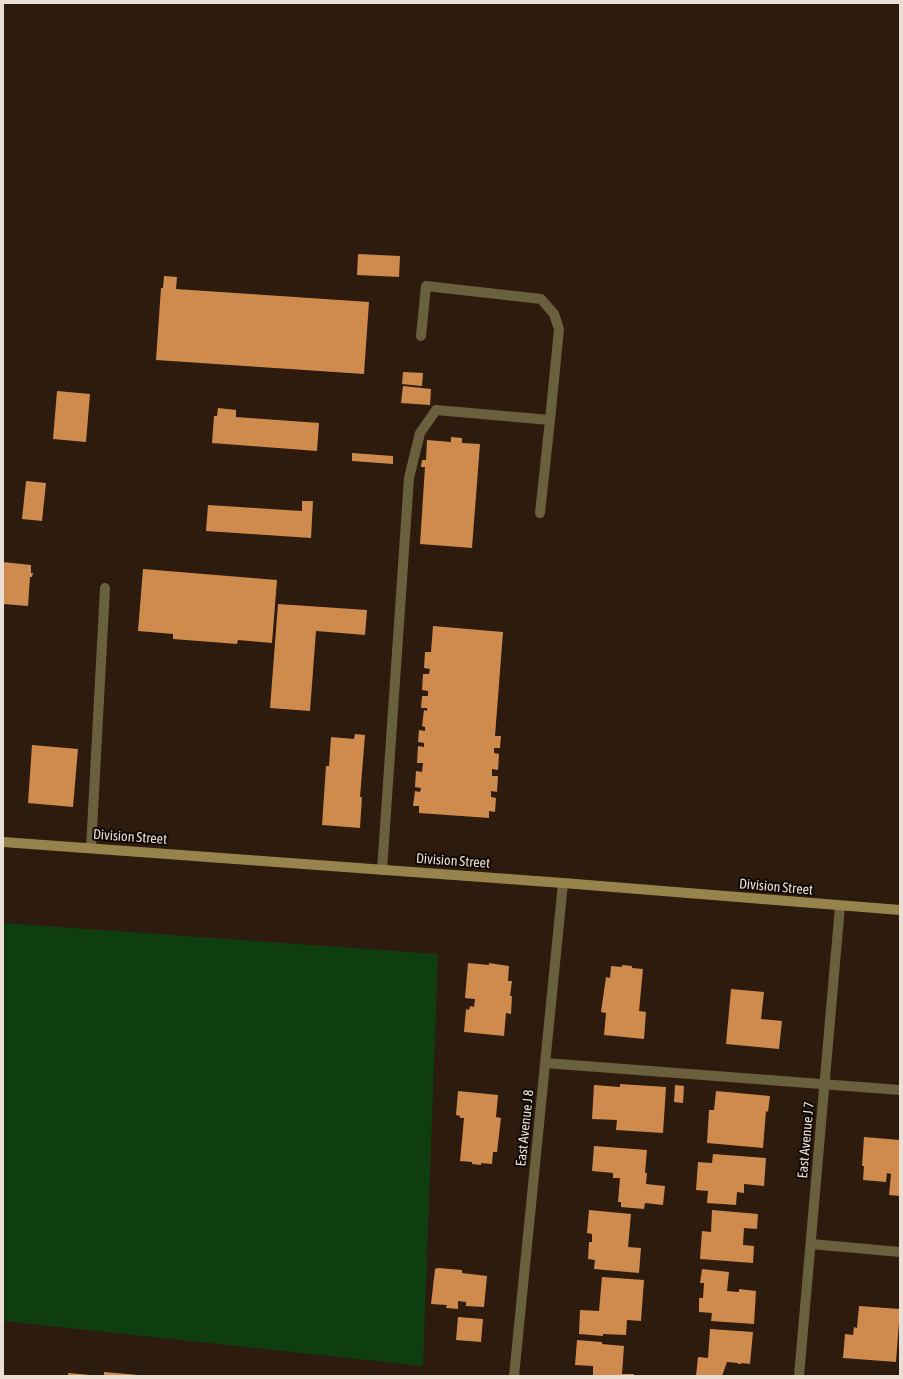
<!DOCTYPE html>
<html>
<head>
<meta charset="utf-8">
<style>
	body { margin:0 }
	#map { position:relative; width:903px; height:1379px; overflow:hidden; background:#2d1c0d; font-family:"Asap Condensed",sans-serif }
	canvas { display:block }
	.frame { position:absolute; inset:0; border:4px solid #ebded5; pointer-events:none }
</style>
</head>
<body>
<div id="map">
<canvas width="903" height="1379"></canvas>
<div class="frame"></div>
</div>
<script>
const c = document.querySelector('canvas').getContext('2d');
c.lineJoin = 'round';
function paint(path, color) { c.fillStyle = color; c.fill(path, 'evenodd'); }
const toPath = rows => new Path2D(rows.map(r => 'M' + r).join(''));
function stroke(path, color, width, dash) { c.strokeStyle = color; c.lineWidth = width; c.lineCap = dash ? 'butt' : 'round'; c.setLineDash(dash || []); c.stroke(path); }
function drawText(font, color, halo, rows, align = 'center') {
  c.font = font + ' "Asap Condensed",sans-serif'; c.lineWidth = 4; c.setLineDash([]); c.textBaseline = 'middle'; c.strokeStyle = halo; c.fillStyle = color; for (const [text, x, y, turn = 0] of rows) {
    c.save(); c.translate(x, y); c.rotate((+turn || 0) * Math.PI / 180); c.textAlign = isNaN(turn) ? turn : align; if (halo) c.strokeText(text, 0, 0); c.fillText(text, 0, 0); c.restore();
  }
}
paint(toPath([
	[3,923,438,954,423,1366,3,1321]
]), '#0e3e10');
paint(toPath([
	[358,254,400,256,399,277,357,275],
	[164,276,177,277,176,289,369,302,364,374,156,360,161,288,163,288],
	[403,372,423,373,422,386,402,384],
	[403,386,431,389,430,405,401,403],
	[57,391,90,394,86,442,53,439],
	[218,408,236,410,236,417,319,423,317,451,212,443,214,416,217,416],
	[451,437,462,438,462,443,480,444,472,548,420,544,425,467,421,467,422,460,426,460,427,440,451,442],
	[352,453,393,456,393,464,352,461],
	[26,481,46,483,42,521,22,519],
	[302,501,313,501,311,538,206,531,208,505,302,511],
	[3,562,31,565,31,573,33,573,32,577,30,577,28,606,3,604],
	[143,569,277,580,272,643,238,640,237,644,173,639,173,634,138,631],
	[278,604,367,610,365,635,316,631,310,711,270,708],
	[433,626,503,632,495,736,501,736,500,748,494,748,494,753,499,754,498,770,492,769,492,776,498,776,497,792,491,791,491,797,496,798,495,812,489,811,489,818,419,813,419,806,413,806,415,791,420,792,421,788,415,787,416,771,422,772,423,763,417,763,418,746,424,747,424,743,418,742,419,730,425,731,425,727,422,726,424,710,427,711,427,708,421,708,422,696,428,696,428,691,422,690,423,674,429,674,430,669,424,668,425,652,431,652],
	[355,734,365,735,360,797,362,797,360,828,322,825,326,766,329,766,331,737,354,739],
	[32,745,78,749,73,807,28,803],
	[468,963,489,965,489,963,509,966,508,981,512,981,510,996,512,996,511,1014,506,1013,504,1036,464,1032,466,1009,469,1010,470,1006,474,1007,475,999,465,998],
	[622,965,632,966,632,968,643,969,639,1011,646,1012,644,1039,604,1035,606,1013,601,1012,606,977,610,978,611,966,622,967],
	[731,989,764,992,761,1019,782,1021,779,1049,726,1044],
	[620,1084,666,1087,663,1133,616,1130,617,1120,592,1119,594,1085,620,1087],
	[675,1085,684,1086,683,1103,674,1102],
	[458,1091,498,1095,496,1117,501,1118,497,1152,493,1152,492,1164,481,1163,481,1165,472,1164,472,1162,460,1161,464,1118,460,1118,460,1116,456,1115],
	[716,1091,770,1096,768,1112,766,1111,763,1148,707,1143,709,1110,714,1110],
	[864,1137,900,1140,900,1196,889,1195,891,1174,887,1173,886,1182,863,1180,864,1166,862,1166],
	[594,1146,647,1150,645,1173,647,1173,646,1184,665,1186,663,1205,645,1203,644,1209,621,1207,621,1202,618,1202,620,1178,613,1178,613,1173,592,1171],
	[713,1154,766,1158,764,1186,744,1184,744,1193,737,1192,736,1205,707,1203,708,1191,696,1190,698,1162,712,1163],
	[589,1210,631,1214,628,1247,641,1248,639,1273,594,1269,595,1260,588,1259,589,1242,592,1242,592,1234,587,1233],
	[712,1210,758,1214,757,1229,744,1228,743,1245,754,1246,753,1263,700,1259,702,1231,711,1232],
	[438,1268,462,1270,462,1273,487,1276,484,1307,466,1306,466,1302,458,1301,458,1309,446,1308,447,1305,431,1304,435,1269],
	[702,1269,729,1272,727,1291,739,1292,739,1289,756,1291,754,1324,711,1321,712,1313,699,1312,699,1298,703,1298,704,1283,700,1283],
	[602,1277,644,1280,641,1321,627,1320,626,1335,603,1334,603,1336,579,1334,580,1310,599,1311],
	[859,1306,900,1309,896,1362,843,1358,845,1334,853,1335,854,1327,857,1328],
	[458,1317,483,1319,481,1342,456,1340],
	[710,1329,753,1332,750,1364,741,1363,741,1364,738,1364,738,1363,727,1362,722,1376,696,1376,698,1357,708,1358],
	[577,1340,602,1342,602,1344,624,1346,622,1374,634,1374,634,1376,593,1376,593,1366,575,1365],
	[104,1372,139,1375,139,1376,104,1376],
	[68,1373,91,1375,91,1376,68,1376]
]), '#cf8a4d');
stroke(toPath([
	[421,336,426,286,541,299,554,314,559,329,550,420],
	[91,848,105,588],
	[382,870,409,478,420,433,436,410,550,420,540,513]
]), '#6b603e', 10);
stroke(toPath([
	[545,1063,900,1090],
	[811,1244,900,1252],
	[514,1376,563,883],
	[799,1376,840,906]
]), '#6b603e', 10);
stroke(toPath([
	[3,842,563,883,900,910]
]), '#96844c', 10);
drawText('14px', '#ebded5', '#100804', [
	["Division Street",130,837,4],
	["Division Street",453,861,4],
	["Division Street",776,887,5],
	["East Avenue J 8",525,1128,-84],
	["East Avenue J 7",806,1140,-85]
]);
</script>
</body>
</html>
